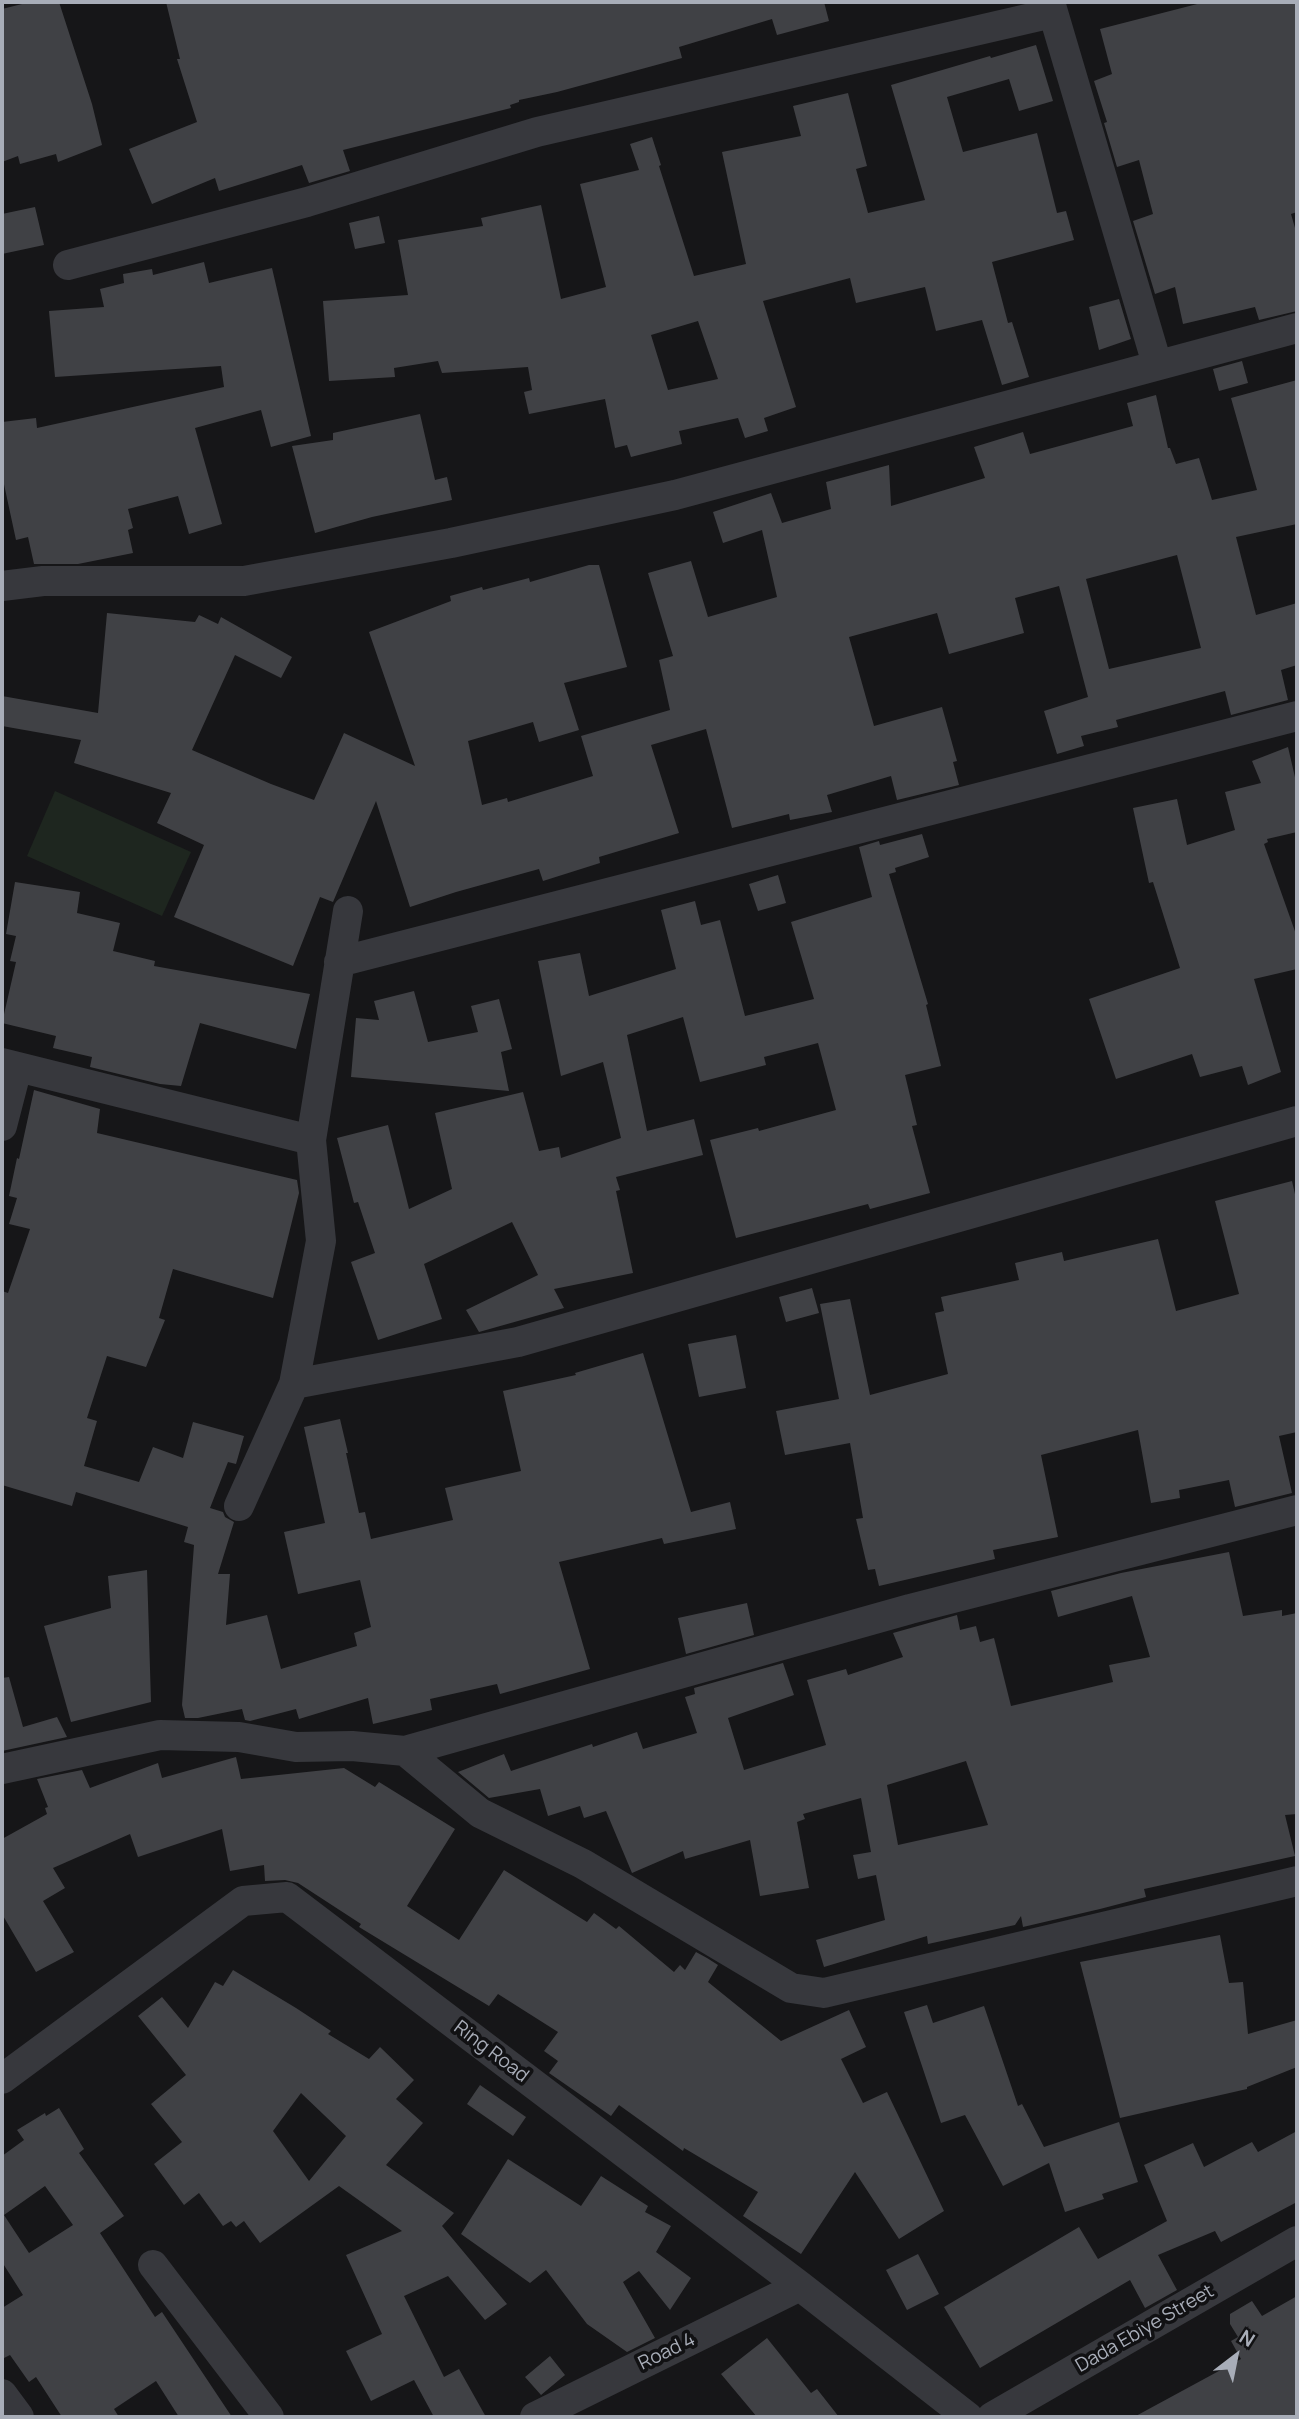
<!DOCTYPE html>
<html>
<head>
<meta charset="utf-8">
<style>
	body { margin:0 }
	#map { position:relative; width:1299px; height:2419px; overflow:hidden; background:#161618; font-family:Manrope,sans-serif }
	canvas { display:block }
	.frame { position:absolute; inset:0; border:4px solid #a8adb8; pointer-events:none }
	.north { position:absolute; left:1201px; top:2321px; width:70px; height:70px; -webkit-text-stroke:5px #111113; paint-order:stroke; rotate:32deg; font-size:19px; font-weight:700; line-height:28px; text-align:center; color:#a8adb8 }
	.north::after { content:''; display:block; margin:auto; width:24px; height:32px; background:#a8adb8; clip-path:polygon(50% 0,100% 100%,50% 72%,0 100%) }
</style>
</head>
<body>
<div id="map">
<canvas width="1299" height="2419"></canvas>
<div class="frame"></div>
<div class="north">N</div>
</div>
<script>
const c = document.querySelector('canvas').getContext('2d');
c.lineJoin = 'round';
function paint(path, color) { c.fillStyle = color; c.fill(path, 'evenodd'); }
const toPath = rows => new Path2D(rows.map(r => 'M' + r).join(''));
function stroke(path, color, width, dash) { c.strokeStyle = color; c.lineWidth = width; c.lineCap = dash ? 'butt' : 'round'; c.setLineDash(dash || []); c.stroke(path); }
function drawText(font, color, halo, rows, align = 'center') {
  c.font = font + ' Manrope,sans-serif'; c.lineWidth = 7; c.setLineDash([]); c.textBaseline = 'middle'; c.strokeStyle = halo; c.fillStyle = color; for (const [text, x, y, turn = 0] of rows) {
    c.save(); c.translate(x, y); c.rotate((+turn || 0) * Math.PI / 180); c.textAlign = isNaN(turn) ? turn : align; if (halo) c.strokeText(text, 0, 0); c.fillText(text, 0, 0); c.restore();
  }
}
paint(toPath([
	[55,791,191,852,162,916,27,856]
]), '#1e261f');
paint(toPath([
	[30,2,59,2,92,104,102,145,58,162,56,154,20,164,18,156,2,162,2,9],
	[166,2,824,2,829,21,777,35,772,19,679,47,682,58,557,92,519,100,519,102,510,105,511,108,343,150,350,171,309,183,302,165,219,191,215,178,152,204,129,149,197,122,177,59,180,59],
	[1205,2,1297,2,1297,212,1291,214,1297,235,1297,311,1259,320,1255,307,1183,324,1175,287,1155,294,1133,221,1153,214,1139,160,1117,167,1104,123,1107,122,1094,81,1112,74,1100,29],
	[1036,45,1053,101,1019,111,1009,79,947,97,963,152,1037,133,1057,213,1066,211,1074,240,992,262,1008,323,1012,322,1029,377,1002,385,982,320,936,331,925,287,856,303,850,278,763,301,796,407,764,418,768,431,745,438,738,418,679,431,682,444,631,457,627,445,615,448,605,399,529,414,524,392,532,390,528,367,442,373,438,361,394,368,395,377,329,381,323,301,408,295,398,240,483,226,481,218,541,205,561,299,606,287,580,184,639,170,630,144,652,137,661,165,659,166,694,276,746,264,722,152,801,136,793,106,848,93,867,166,856,169,868,213,925,200,891,85,990,56,991,58],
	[698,321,718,379,668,390,651,335],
	[35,207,44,245,2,254,2,214],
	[379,216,385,243,355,249,349,223],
	[204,262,209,283,272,268,311,436,271,447,261,410,195,428,222,524,189,534,178,496,128,509,133,528,128,530,133,553,78,564,34,564,28,537,16,540,2,475,2,422,36,418,37,428,224,387,221,366,55,377,49,311,104,307,100,289,124,283,123,274,152,269,153,275],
	[1119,299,1131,339,1099,350,1089,307],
	[1242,361,1248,383,1219,391,1213,369],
	[1297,380,1297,524,1236,537,1256,615,1297,603,1297,665,1281,670,1288,700,1231,715,1225,691,1116,720,1118,727,1081,736,1084,746,1057,754,1044,711,1088,697,1059,586,1015,598,1024,633,949,654,937,613,849,637,874,726,942,707,957,761,953,762,959,785,897,800,891,776,827,795,832,812,790,820,789,814,732,828,706,729,651,745,679,833,599,857,600,863,543,881,539,869,456,892,410,907,376,801,333,902,320,897,293,966,174,917,204,845,157,823,171,793,74,763,81,740,2,726,2,696,98,713,107,613,195,622,199,615,218,624,221,617,292,657,281,678,235,655,192,750,271,784,314,800,344,733,415,766,369,632,451,601,450,596,482,587,483,590,529,578,530,582,589,565,599,565,627,667,564,683,579,730,539,742,533,722,468,741,482,805,507,798,508,802,593,776,581,736,670,710,659,660,673,656,648,573,691,561,708,617,777,597,762,530,723,543,713,512,771,493,782,523,831,509,826,482,889,465,891,506,985,478,974,447,1023,432,1030,454,1133,426,1127,403,1156,395,1168,448,1170,448,1176,464,1199,458,1212,500,1257,490,1231,398],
	[1177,555,1201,648,1109,669,1086,579],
	[420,414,435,480,447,477,452,500,372,517,315,533,292,446,333,440,333,433],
	[1288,747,1297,786,1297,832,1267,839,1268,842,1264,844,1297,937,1297,969,1254,979,1281,1072,1248,1085,1242,1066,1200,1077,1192,1054,1116,1079,1089,999,1180,968,1153,882,1149,883,1133,808,1177,799,1187,845,1235,830,1225,792,1261,783,1252,761],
	[922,834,929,857,895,868,896,872,889,874,928,1004,926,1005,941,1066,905,1075,917,1125,912,1126,930,1193,870,1209,868,1204,736,1238,710,1140,758,1128,759,1131,836,1110,818,1043,764,1057,766,1065,700,1082,683,1017,627,1035,647,1131,694,1119,703,1155,616,1177,620,1190,616,1191,633,1273,554,1289,564,1308,479,1332,466,1310,538,1275,512,1222,424,1264,442,1319,378,1340,351,1262,375,1253,358,1202,354,1203,337,1138,388,1125,409,1209,452,1189,435,1113,523,1092,539,1151,559,1147,561,1158,621,1138,603,1062,561,1076,538,961,580,953,589,996,676,969,661,910,695,901,701,925,720,920,745,1016,814,999,791,922,872,897,859,847,879,841,880,845],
	[778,875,786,903,758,911,749,884],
	[15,882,80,892,77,913,120,923,113,951,155,961,154,966,310,994,296,1049,200,1023,181,1086,160,1084,90,1067,92,1057,53,1048,56,1036,2,1023,16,962,10,961,16,936,6,934],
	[414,991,428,1042,478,1032,471,1006,499,999,512,1049,501,1052,509,1091,351,1077,356,1018,379,1020,374,1001],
	[34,1090,100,1109,97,1133,297,1180,299,1193,273,1298,173,1269,159,1318,165,1320,146,1367,107,1356,87,1418,97,1421,84,1466,139,1482,153,1447,183,1458,193,1422,244,1436,236,1464,228,1462,210,1508,223,1512,225,1517,234,1522,218,1574,230,1574,226,1625,267,1615,281,1669,357,1646,354,1633,371,1627,360,1580,298,1594,284,1532,325,1523,304,1427,340,1419,348,1453,346,1453,359,1513,365,1512,371,1539,453,1520,445,1488,521,1471,503,1391,576,1375,575,1373,643,1353,691,1512,730,1502,736,1529,664,1544,662,1538,559,1562,590,1669,500,1694,497,1684,430,1699,432,1710,373,1724,368,1698,299,1719,296,1709,250,1721,245,1720,242,1709,198,1718,185,1718,182,1705,194,1545,184,1542,188,1527,76,1492,72,1506,2,1485,2,1291,8,1293,30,1229,9,1224,17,1198,9,1196,17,1158,19,1159],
	[1292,1181,1297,1203,1297,1432,1279,1436,1292,1493,1235,1507,1229,1480,1179,1490,1180,1498,1151,1503,1138,1430,1041,1455,1058,1537,993,1550,995,1559,879,1586,875,1569,868,1570,856,1519,863,1518,850,1443,785,1455,776,1411,839,1399,820,1304,850,1299,870,1395,948,1374,935,1313,944,1311,941,1297,1019,1280,1015,1263,1062,1252,1064,1261,1158,1239,1176,1311,1239,1294,1215,1201],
	[812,1288,819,1313,786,1322,779,1297],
	[736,1335,746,1388,699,1397,688,1344],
	[1229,1552,1243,1616,1282,1610,1282,1616,1297,1613,1297,1814,1285,1815,1295,1856,1144,1889,1146,1897,1100,1909,1023,1927,1021,1916,1015,1925,928,1944,927,1936,824,1967,816,1940,885,1920,876,1875,858,1879,853,1855,871,1852,861,1798,803,1814,805,1819,797,1822,809,1888,760,1896,750,1840,685,1859,683,1851,632,1873,606,1811,584,1818,580,1806,548,1816,540,1789,489,1798,458,1772,504,1754,511,1771,592,1744,593,1747,637,1732,643,1749,697,1733,685,1697,695,1694,694,1688,783,1663,794,1695,728,1718,744,1770,826,1745,807,1680,846,1669,848,1675,903,1657,893,1633,957,1615,960,1630,976,1626,980,1642,994,1638,1011,1706,1113,1682,1109,1665,1150,1657,1132,1596,1058,1617,1051,1591,1121,1573],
	[966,1761,988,1825,898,1845,887,1785],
	[147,1570,151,1702,71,1722,44,1626,111,1608,108,1576],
	[747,1603,754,1635,686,1654,678,1618],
	[9,1677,23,1727,57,1717,67,1737,2,1751,2,1678],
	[236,1757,241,1779,344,1768,375,1787,379,1782,455,1829,407,1906,459,1940,504,1870,587,1922,594,1913,616,1929,619,1926,674,1972,680,1965,685,1970,696,1952,707,1958,718,1965,708,1982,781,2041,849,2010,866,2047,841,2059,863,2103,887,2092,944,2211,899,2239,855,2172,801,2254,743,2216,758,2192,684,2148,683,2151,619,2105,611,2116,549,2073,558,2061,544,2051,558,2032,498,1994,489,2006,359,1927,361,1924,298,1883,285,1880,265,1881,264,1865,230,1871,222,1829,138,1857,130,1834,53,1868,65,1888,43,1901,74,1952,36,1972,2,1914,2,1839,47,1814,45,1808,48,1807,37,1779,82,1770,90,1788,158,1763,162,1778],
	[1220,1935,1229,1983,1243,1982,1248,2034,1297,2020,1297,2067,1247,2087,1247,2089,1120,2118,1080,1962],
	[233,1970,296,2008,331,2031,328,2034,369,2059,380,2047,414,2080,396,2099,423,2123,386,2165,454,2213,442,2226,507,2304,485,2320,448,2276,404,2296,444,2377,459,2369,486,2417,434,2417,414,2380,371,2401,346,2351,382,2334,346,2255,402,2231,339,2186,260,2243,244,2221,236,2227,231,2221,223,2226,199,2193,184,2205,154,2164,182,2142,151,2104,186,2075,138,2016,162,1997,188,2028,215,1982,223,1986],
	[301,2093,346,2136,309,2181,273,2131],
	[927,2005,933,2023,984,2006,1018,2106,1022,2104,1044,2147,1119,2122,1138,2182,1102,2194,1104,2199,1065,2212,1049,2163,1003,2186,965,2115,941,2123,904,2012],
	[480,2085,526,2117,513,2136,467,2104],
	[59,2108,84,2149,79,2153,124,2216,100,2233,155,2317,162,2312,232,2417,179,2417,156,2381,114,2409,119,2417,62,2417,36,2377,29,2382,10,2355,2,2359,2,2308,23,2295,2,2262,2,2156,24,2140,17,2130,45,2113,46,2116],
	[45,2186,73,2225,29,2253,4,2215],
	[1297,2131,1297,2202,1221,2242,1215,2231,1158,2255,1177,2290,1145,2308,1130,2280,980,2368,944,2307,1079,2227,1098,2259,1167,2221,1144,2165,1193,2143,1204,2167,1252,2142,1258,2152],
	[508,2159,581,2206,601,2176,648,2206,645,2212,671,2226,656,2252,691,2278,670,2310,639,2271,623,2282,655,2338,627,2352,587,2324,546,2270,530,2283,461,2234],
	[918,2254,939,2294,907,2310,886,2270],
	[1297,2296,1297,2417,1134,2417,1241,2359,1231,2341,1238,2337,1230,2324,1230,2314,1252,2301,1262,2316],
	[767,2338,811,2393,817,2389,839,2417,757,2417,721,2374],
	[550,2356,565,2375,541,2395,525,2377]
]), '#404145');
stroke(toPath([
	[1050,2,1157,364],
	[68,265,307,202,537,132,1053,13],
	[2,586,43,581,244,581,451,543,675,495,1297,328],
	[339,962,1297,716],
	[2,1063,311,1140],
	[2,1126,17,1068],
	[294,1384,518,1342,1297,1121],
	[239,1506,294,1384,321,1241,311,1140,348,911],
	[405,1751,480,1813,583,1864,791,1988,824,1993,1297,1881],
	[2,1769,160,1735,239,1737,296,1747,352,1746,405,1751,910,1609,1297,1510],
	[2,2079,243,1901,287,1897,800,2286,968,2417],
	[153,2265,269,2417],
	[2,2394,19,2417],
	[535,2417,800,2286],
	[992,2417,1297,2241]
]), '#37383d', 30);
drawText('19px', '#a8adb8', '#111113', [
	["Ring Road",491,2052,37],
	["Dada Ebiye Street",1145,2329,-30],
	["Road 4",667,2352,-26]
]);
</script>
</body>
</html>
